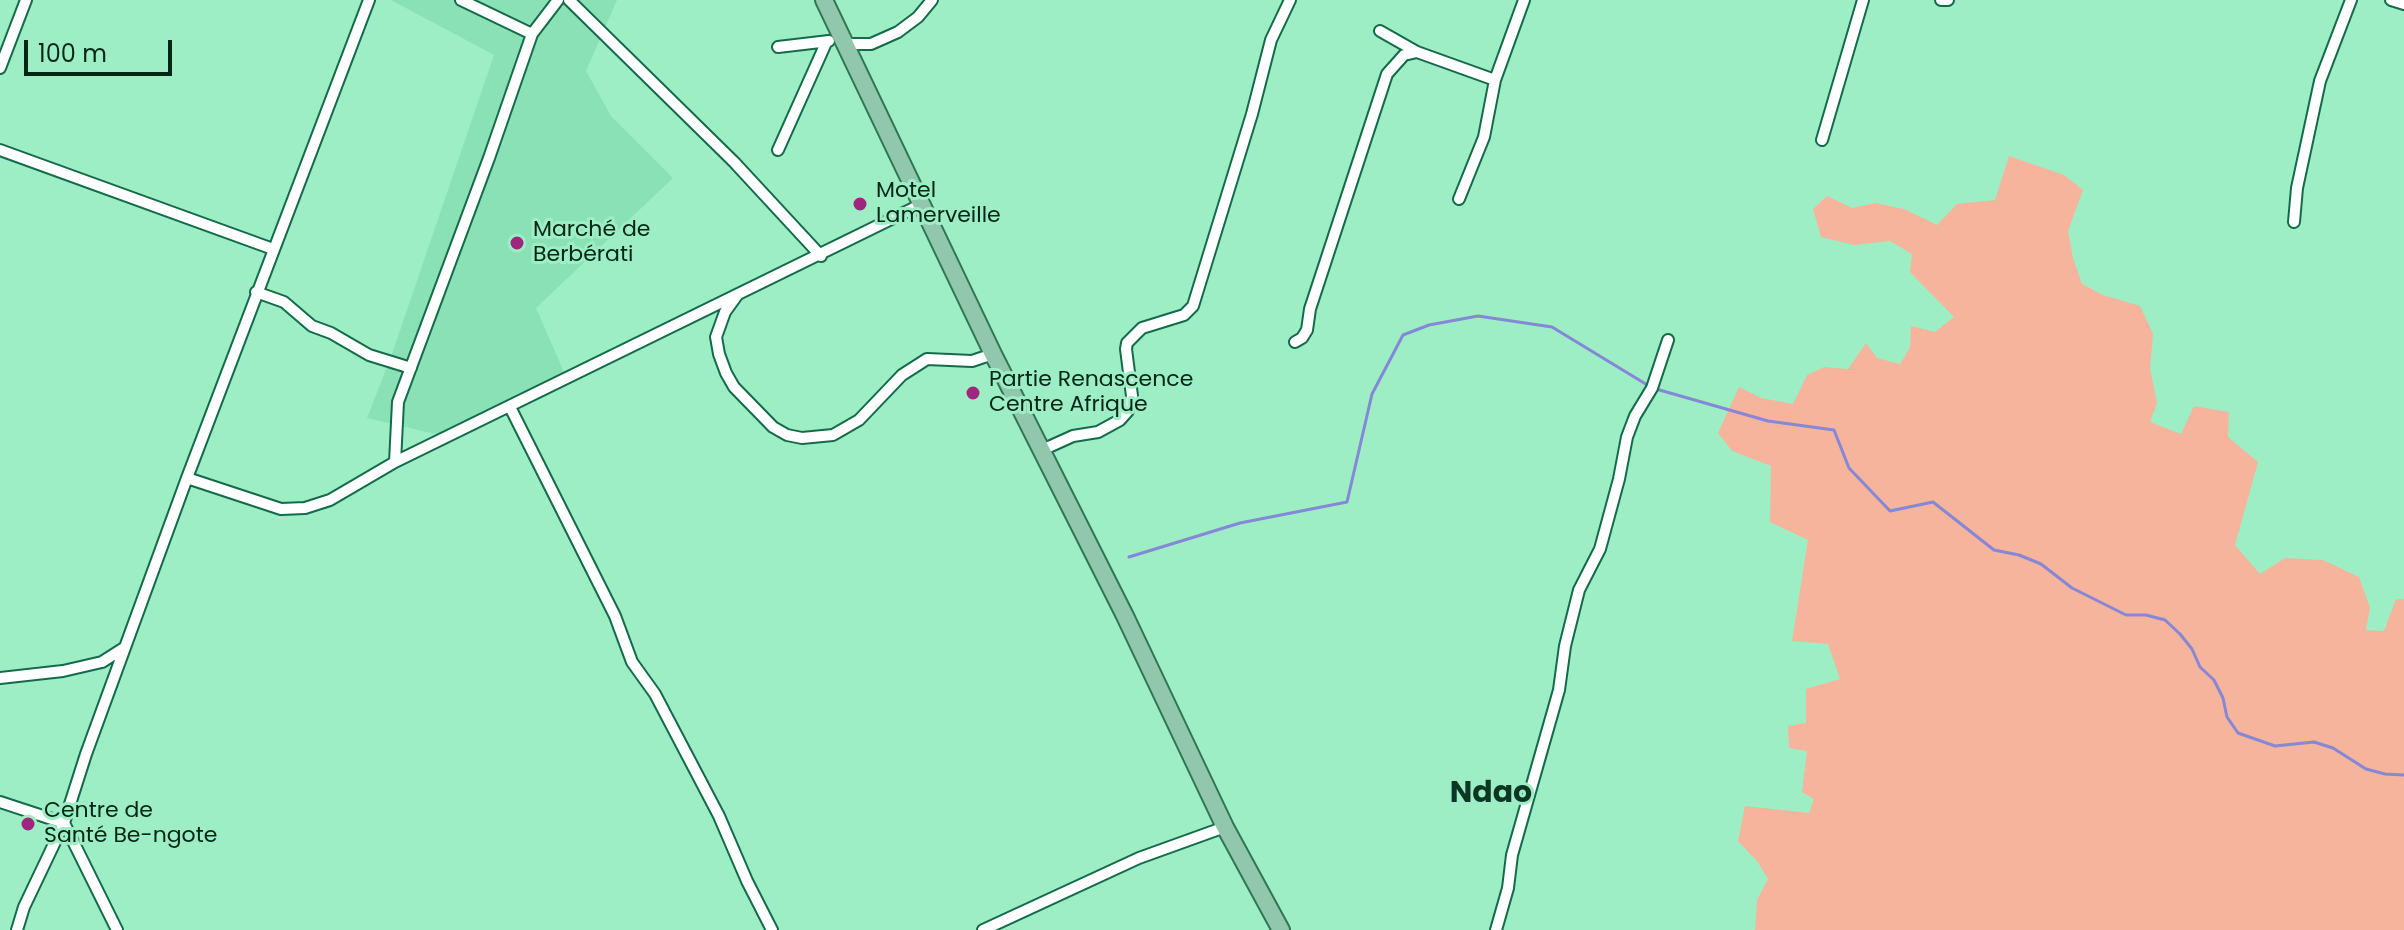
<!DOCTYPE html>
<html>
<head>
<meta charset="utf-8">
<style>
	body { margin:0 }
	#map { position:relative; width:2404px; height:930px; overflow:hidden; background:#9eeec5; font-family:Poppins,sans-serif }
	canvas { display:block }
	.scale { position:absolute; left:24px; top:40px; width:148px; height:36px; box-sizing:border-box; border:4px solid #032617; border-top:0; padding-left:10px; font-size:24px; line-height:28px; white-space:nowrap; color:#032617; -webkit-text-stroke:6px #9eeec5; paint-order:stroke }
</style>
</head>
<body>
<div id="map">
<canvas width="2404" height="930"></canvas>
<div class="scale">100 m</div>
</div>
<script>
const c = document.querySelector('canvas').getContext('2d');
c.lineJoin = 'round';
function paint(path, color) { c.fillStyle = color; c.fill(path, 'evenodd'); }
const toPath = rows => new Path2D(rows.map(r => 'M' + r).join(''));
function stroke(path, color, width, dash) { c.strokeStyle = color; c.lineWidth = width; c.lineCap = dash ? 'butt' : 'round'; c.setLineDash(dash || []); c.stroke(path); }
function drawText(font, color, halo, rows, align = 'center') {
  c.font = font + ' Poppins,sans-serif'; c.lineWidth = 6; c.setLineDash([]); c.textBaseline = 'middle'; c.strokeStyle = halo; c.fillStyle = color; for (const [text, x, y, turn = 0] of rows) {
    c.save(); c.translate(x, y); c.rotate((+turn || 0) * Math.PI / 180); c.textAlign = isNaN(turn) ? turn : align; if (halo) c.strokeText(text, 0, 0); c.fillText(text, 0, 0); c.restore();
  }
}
paint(toPath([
	[391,0,617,0,586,71,611,116,673,178,536,308,564,372,448,437,367,418,392,354,494,55]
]), '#8ae1b5');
paint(toPath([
	[2009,156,2064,175,2083,190,2068,231,2073,258,2082,284,2103,295,2140,306,2153,334,2150,368,2157,403,2150,422,2181,434,2194,406,2229,412,2228,437,2258,462,2235,545,2260,574,2285,558,2323,560,2359,577,2370,608,2366,630,2384,631,2396,599,2404,599,2404,930,1755,930,1757,900,1768,879,1757,861,1738,841,1745,806,1809,813,1814,799,1802,792,1807,751,1789,748,1788,726,1806,723,1806,689,1840,679,1828,644,1792,641,1808,540,1770,522,1771,466,1732,451,1718,433,1739,387,1761,398,1793,404,1807,375,1824,367,1848,369,1866,343,1877,358,1900,364,1910,347,1911,326,1935,332,1954,317,1910,272,1912,254,1890,241,1854,245,1821,237,1813,209,1827,196,1852,208,1875,203,1904,209,1937,225,1957,204,1995,200]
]), '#f6b49c');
stroke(toPath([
	[1656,389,1768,421,1834,430,1849,468,1890,511,1933,502,1994,550,2019,555,2041,564,2072,588,2126,615,2146,615,2165,620,2180,634,2192,649,2200,667,2214,680,2223,698,2227,717,2238,733,2275,746,2314,742,2333,748,2366,769,2385,774,2404,775],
	[1129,557,1240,523,1347,502,1372,394,1403,335,1429,325,1478,316,1552,327,1649,386]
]), '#8587d7', 3);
const street = toPath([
	[461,0,532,34],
	[569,0,734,162,821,256],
	[1941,0,1948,0],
	[2391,0,2404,4],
	[1380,31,1417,52,1495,80],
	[846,44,871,44,898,32,918,17,932,0],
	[778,47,829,41],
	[0,68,26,0],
	[1822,140,1863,0],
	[0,150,273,249],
	[778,150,826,43],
	[1459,199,1484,137,1495,80,1524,0],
	[2294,222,2297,188,2320,81,2351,0],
	[256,292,284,302,312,326,331,333,369,355,411,368],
	[738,294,725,312,716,337,719,354,726,373,734,387,773,427,787,435,802,438,833,435,859,420,902,375,927,359,972,361,993,354],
	[1295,342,1302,338,1307,330,1310,309,1387,74,1404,55,1417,52],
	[510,407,615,616,632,662,655,694,719,816,747,881,772,930],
	[1042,450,1073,436,1098,432,1120,420,1128,411,1132,396,1126,349,1127,343,1142,328,1184,315,1193,306,1252,114,1271,40,1290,0],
	[395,462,398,402,489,158,532,34,558,0],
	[187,478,281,509,305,508,330,500,395,462,920,205],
	[0,678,63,671,102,662,124,648],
	[0,802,64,823,117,930],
	[17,930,24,907,64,823,86,754,187,478,369,0],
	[983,930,1139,858,1225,827],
	[1496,930,1508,888,1512,855,1559,690,1565,646,1579,590,1600,549,1619,479,1627,437,1635,416,1652,388,1668,340]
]);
const primary = toPath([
	[824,0,993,354,1125,616,1225,827,1281,930]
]);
stroke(street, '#136b49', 14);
stroke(primary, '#2f7655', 20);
stroke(street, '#fff', 10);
stroke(primary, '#91c7ad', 16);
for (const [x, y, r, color] of [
	[860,204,8,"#9f267e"],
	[517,243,8,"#9f267e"],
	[973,393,8,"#9f267e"],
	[28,824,8,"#9f267e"]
]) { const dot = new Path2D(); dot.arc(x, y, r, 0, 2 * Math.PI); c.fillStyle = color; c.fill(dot); stroke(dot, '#9eeec5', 3); }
drawText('22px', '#032617', '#9eeec5', [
	["Motel",876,191],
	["Lamerveille",876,216],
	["Marché de",533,230],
	["Berbérati",533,255],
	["Partie Renascence",989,380],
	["Centre Afrique",989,405],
	["Centre de",44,811],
	["Santé Be-ngote",44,836]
], 'left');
drawText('bold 30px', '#0b3724', '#9eeec5', [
	["Ndao",1491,794]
]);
</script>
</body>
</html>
